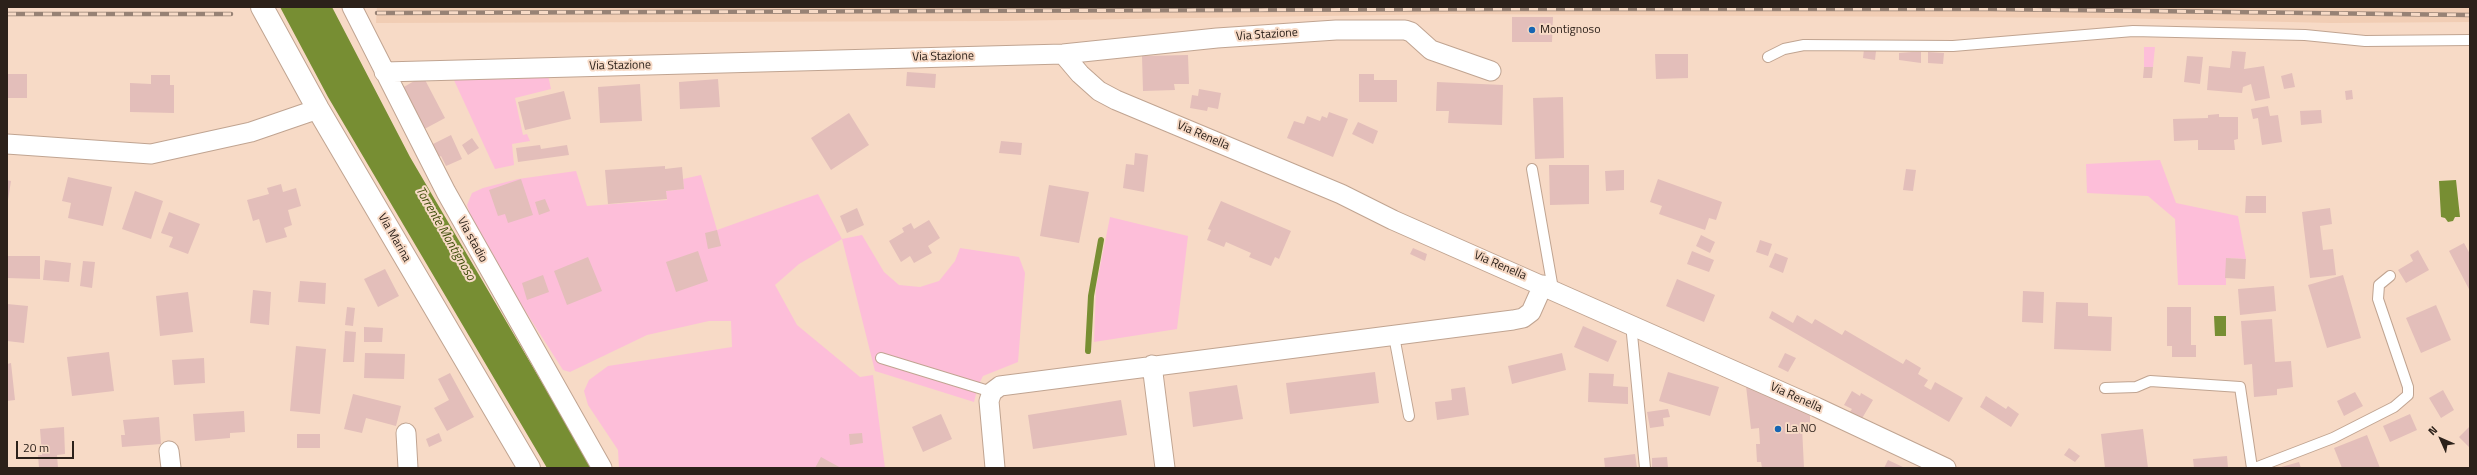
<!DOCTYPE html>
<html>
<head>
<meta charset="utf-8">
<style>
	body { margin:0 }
	#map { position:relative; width:2477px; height:475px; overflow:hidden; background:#f7dac6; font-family:"Titillium Web",sans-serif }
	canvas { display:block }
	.frame { position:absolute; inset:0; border:8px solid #2c211a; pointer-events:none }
	.north { position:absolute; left:2421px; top:419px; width:40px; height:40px; -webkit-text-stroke:3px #f7dac6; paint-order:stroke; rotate:315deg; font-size:11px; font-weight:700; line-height:16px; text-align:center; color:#2c211a }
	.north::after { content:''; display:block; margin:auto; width:14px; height:18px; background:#2c211a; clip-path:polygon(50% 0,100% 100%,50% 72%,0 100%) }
	.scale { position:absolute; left:16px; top:441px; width:58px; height:18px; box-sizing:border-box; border:2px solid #2c211a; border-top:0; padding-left:5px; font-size:12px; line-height:14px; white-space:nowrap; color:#2c211a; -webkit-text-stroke:3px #f7dac6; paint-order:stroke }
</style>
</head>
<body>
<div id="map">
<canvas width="2477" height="475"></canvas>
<div class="frame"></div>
<div class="north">N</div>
<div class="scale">20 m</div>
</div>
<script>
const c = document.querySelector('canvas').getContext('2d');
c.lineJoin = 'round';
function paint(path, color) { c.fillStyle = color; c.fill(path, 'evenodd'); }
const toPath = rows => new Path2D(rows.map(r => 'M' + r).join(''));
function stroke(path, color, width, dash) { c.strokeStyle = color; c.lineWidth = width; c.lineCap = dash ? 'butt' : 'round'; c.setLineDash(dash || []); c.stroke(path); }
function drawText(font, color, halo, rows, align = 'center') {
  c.font = font + ' "Titillium Web",sans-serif'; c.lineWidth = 4; c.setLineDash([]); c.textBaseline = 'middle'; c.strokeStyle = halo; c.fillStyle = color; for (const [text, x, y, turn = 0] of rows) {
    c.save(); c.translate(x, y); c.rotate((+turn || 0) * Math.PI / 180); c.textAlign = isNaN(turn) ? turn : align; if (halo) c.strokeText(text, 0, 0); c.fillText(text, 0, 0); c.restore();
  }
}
paint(toPath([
	[377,7,2470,7,2470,22,2332,23,2114,18,1450,14,1000,21,376,23]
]), '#f1cdb4');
paint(toPath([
	[2144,47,2155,47,2153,67,2144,67],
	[548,75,551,89,515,98,523,135,527,134,530,141,512,144,514,165,495,169,453,78],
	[2160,160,2176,203,2238,216,2246,259,2226,258,2226,285,2178,285,2175,219,2148,196,2087,193,2086,164],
	[576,171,587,206,667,200,666,191,684,189,683,179,701,175,717,230,818,194,842,239,862,235,884,272,899,285,920,287,939,281,955,261,960,248,1019,257,1025,273,1018,362,983,376,978,386,974,402,875,371,842,239,799,264,775,285,797,325,860,377,873,375,885,468,619,468,618,450,588,405,584,391,589,380,608,366,732,347,731,321,709,321,647,335,570,372,563,370,478,237,467,205,472,193,483,188,518,179],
	[1110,217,1188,236,1177,329,1094,342,1096,287]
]), '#fdbed9');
paint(toPath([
	[280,7,332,7,410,157,592,468,547,468,328,97],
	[2456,180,2460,217,2455,217,2453,221,2448,222,2445,218,2441,217,2439,181],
	[2214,316,2226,316,2226,336,2215,336]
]), '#778e33');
stroke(toPath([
	[1088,351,1091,296,1101,240]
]), '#778e33', 6);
paint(toPath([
	[1512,17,1553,17,1552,42,1512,42],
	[1864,49,1876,51,1875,60,1863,58],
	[2232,51,2246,52,2244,69,2264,66,2270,98,2255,101,2251,84,2243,87,2242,93,2207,90,2209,66,2230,68],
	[1912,52,1921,52,1921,63,1899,60,1899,53],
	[1928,52,1944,53,1943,64,1928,63],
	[1655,54,1688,54,1688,78,1656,79],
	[1188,55,1189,84,1174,84,1175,90,1143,91,1142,56],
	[2187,56,2203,57,2200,84,2184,82],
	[2144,67,2153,67,2152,78,2143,78],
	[907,72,936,74,935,88,906,86],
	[2292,73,2295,87,2284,89,2281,76],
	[7,74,27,74,27,98,7,98],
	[1359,74,1374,74,1374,80,1397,80,1397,102,1359,102],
	[151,75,170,75,170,85,174,85,174,113,130,112,130,83,151,84],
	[423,76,445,118,417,133,395,92],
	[718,79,720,107,680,109,679,82],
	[1437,82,1503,85,1502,125,1448,123,1449,111,1436,111],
	[640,84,642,121,600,123,598,87],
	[1199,89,1221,93,1218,109,1208,107,1207,111,1190,108,1192,95,1198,96],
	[2352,90,2353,99,2346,100,2345,91],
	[564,91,571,119,525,130,518,102],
	[1563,97,1564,158,1535,159,1533,98],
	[2268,106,2270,116,2278,115,2282,142,2262,145,2258,118,2253,119,2251,109],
	[2321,110,2322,123,2301,125,2300,111],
	[1329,112,1348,119,1333,157,1287,138,1294,121,1304,124,1307,116,1320,121,1322,116,1327,118],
	[849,113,869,145,831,170,811,138],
	[2219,114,2219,117,2238,117,2238,139,2234,140,2235,150,2198,150,2198,140,2174,141,2173,119,2208,118,2208,115],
	[1358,122,1378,131,1373,144,1352,134],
	[451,135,462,159,446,166,441,156,432,161,425,148],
	[472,138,479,148,468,155,462,145],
	[1001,141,1022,143,1021,155,999,153],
	[540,145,541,149,567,145,569,155,518,162,516,148],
	[1135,153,1148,155,1144,192,1123,188,1126,164,1134,165],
	[1549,165,1589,165,1589,204,1550,205],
	[665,166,665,169,682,167,684,189,666,191,667,199,608,204,605,170],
	[1906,169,1916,170,1913,191,1903,190],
	[1624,170,1624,190,1606,191,1605,171],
	[68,177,112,187,103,226,68,218,71,203,62,201],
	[521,179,533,215,508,223,505,214,498,216,489,190],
	[1658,179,1722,202,1716,220,1709,218,1705,230,1659,214,1662,206,1650,202],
	[7,180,11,181,8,200,7,200],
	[281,184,283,192,296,188,301,206,288,210,292,225,284,228,287,237,266,243,259,219,253,221,247,200,269,194,267,188],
	[1049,185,1089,192,1079,243,1040,236],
	[135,191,163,201,151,239,122,229],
	[2246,196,2266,196,2266,213,2245,213],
	[545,199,550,211,539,215,535,202],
	[1221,201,1291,231,1279,259,1275,257,1271,266,1249,257,1251,253,1226,242,1224,247,1207,240,1211,230,1208,229],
	[857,208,864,225,847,233,840,216],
	[2330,208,2332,224,2320,226,2323,250,2333,249,2336,275,2310,278,2302,212],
	[169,212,200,224,188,254,169,247,173,237,161,233],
	[929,220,940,238,928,246,932,253,914,263,910,256,901,262,889,241,904,232,902,228,911,223,914,229],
	[717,230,721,246,708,249,705,233],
	[1701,235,1715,242,1710,253,1696,246],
	[1760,240,1772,244,1768,256,1756,252],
	[2464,243,2470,254,2470,291,2449,251],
	[1413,248,1427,254,1425,261,1410,254],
	[2418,250,2429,270,2406,283,2398,270,2413,261,2410,255],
	[698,251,708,281,676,292,666,262],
	[1692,251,1714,260,1709,272,1687,264],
	[1775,253,1788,258,1783,273,1769,267],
	[7,256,40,256,40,279,7,278],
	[588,257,602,291,567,305,554,271],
	[2226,258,2246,259,2245,279,2225,278],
	[45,260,71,263,69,282,43,280],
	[83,261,95,262,92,288,80,286],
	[385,269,399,296,378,307,364,279],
	[543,275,549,292,527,300,522,283],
	[2343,275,2361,338,2327,348,2308,285],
	[1677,279,1715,295,1704,322,1666,306],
	[300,281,326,283,325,304,298,302],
	[2274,286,2276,311,2240,315,2238,289],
	[253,290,271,292,269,325,250,323],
	[2023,291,2044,292,2043,323,2022,322],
	[188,292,193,332,160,336,156,296],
	[2056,302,2088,303,2088,316,2112,317,2111,351,2054,349],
	[7,304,28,306,24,343,7,341],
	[2436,305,2451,340,2421,353,2406,318],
	[347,307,355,308,353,326,345,325],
	[2167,307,2191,307,2191,345,2196,345,2196,357,2172,357,2172,346,2167,346],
	[1772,311,1793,323,1797,315,1812,324,1815,319,1842,335,1845,330,1903,364,1906,359,1921,368,1918,374,1928,380,1924,386,1931,390,1935,382,1963,398,1949,422,1769,318],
	[2272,319,2275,362,2291,361,2293,387,2277,389,2277,395,2254,397,2252,364,2244,365,2241,321],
	[1583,326,1617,341,1608,362,1574,347],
	[364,327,383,328,382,342,364,342],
	[345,331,356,332,354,362,343,362],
	[296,346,326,349,320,414,290,411],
	[109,352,114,391,72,396,67,357],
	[365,353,405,354,404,379,364,378],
	[1562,353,1566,370,1512,384,1508,366],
	[1785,353,1796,358,1788,372,1778,367],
	[204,358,205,383,174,385,172,360],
	[11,363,15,400,7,401,7,364],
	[1375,372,1379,403,1290,414,1286,383],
	[1668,372,1719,387,1710,416,1659,401],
	[450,373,474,417,447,431,434,408,449,400,438,379],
	[1589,373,1614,374,1613,386,1628,387,1628,404,1588,402],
	[1237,385,1243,419,1193,427,1189,392],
	[1746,386,1810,415,1810,426,1802,427,1804,468,1762,468,1761,462,1757,462,1756,444,1760,444,1759,428,1751,429],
	[1465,387,1469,415,1437,420,1435,402,1452,400,1451,389],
	[2443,390,2454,410,2441,418,2429,398],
	[1852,391,1860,396,1861,393,1873,400,1861,420,1849,413,1852,409,1844,405],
	[2355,392,2363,406,2344,416,2337,401],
	[353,394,401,406,396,426,366,418,362,433,344,429],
	[1986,396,2006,409,2008,406,2019,414,2011,427,1980,407],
	[1121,400,1127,435,1033,449,1028,415],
	[1668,409,1670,417,1663,418,1664,426,1650,428,1647,412],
	[244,411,245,432,230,433,230,438,195,441,193,414],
	[941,414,952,439,923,452,912,427],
	[2410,414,2417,430,2390,442,2383,426],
	[159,417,161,444,122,447,121,435,125,435,123,420],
	[2470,426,2470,448,2459,437],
	[64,427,65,454,57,455,58,468,39,468,38,455,42,455,40,429],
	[2143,429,2148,468,2105,468,2101,434],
	[439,433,442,441,429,447,426,439],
	[862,433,863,443,850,445,849,434],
	[297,434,320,434,320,448,297,448],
	[2367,435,2380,468,2342,468,2334,448],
	[2069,448,2080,456,2075,462,2064,455],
	[1635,454,1637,468,1605,468,1604,458],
	[2227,456,2228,468,2194,468,2193,459],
	[821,457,841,468,815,468],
	[1667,457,1668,468,1652,468,1652,458],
	[1888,460,1905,468,1884,468],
	[2299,462,2301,468,2278,468]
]), '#e3beba');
const lane = toPath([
	[1768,57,1784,49,1804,45,1953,46,2133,31,2305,35,2365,41,2470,40],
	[1532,169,1553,289],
	[1631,324,1645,468],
	[1394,336,1409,416],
	[881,358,992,392],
	[2105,388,2136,387,2150,381,2240,387,2252,468],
	[2255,468,2333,438,2394,407,2408,395,2408,387,2378,299,2379,285,2390,276]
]);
const street = toPath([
	[352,7,446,192,602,468],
	[1063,54,1080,74,1099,91,1116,100,1341,194,1393,220,1816,407,1946,468],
	[384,72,1063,54,1217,38,1336,30,1405,30,1411,32,1431,50,1491,71],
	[7,144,151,154,251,132,318,109],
	[1152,365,1165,468],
	[406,433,408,468],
	[169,451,171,468],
	[995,468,989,401,992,392,1000,386,1513,320,1523,318,1531,312,1543,285]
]);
const secondary = toPath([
	[262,7,318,109,529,468]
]);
stroke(lane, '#c0a491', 12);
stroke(street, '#c0a491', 21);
stroke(secondary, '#c0a491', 24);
stroke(lane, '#fff', 10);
stroke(street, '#fff', 19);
stroke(secondary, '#fff', 22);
const rail = toPath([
	[377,13,1516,9,1989,9,2470,15],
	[7,14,231,14]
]);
stroke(rail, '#978275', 4.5);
stroke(rail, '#f7dac6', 3, [9]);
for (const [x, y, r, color] of [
	[1532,30,4,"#1665b3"],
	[1778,429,4,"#1665b3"]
]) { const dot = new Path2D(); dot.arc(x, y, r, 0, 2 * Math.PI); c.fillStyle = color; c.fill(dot); stroke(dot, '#f7dac6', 1.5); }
drawText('12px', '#2c211a', '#f7dac6', [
	["Montignoso",1540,30],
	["La NO",1786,429]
], 'left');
drawText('12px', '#2c211a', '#f7dac6', [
	["Via Stazione",1267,35,-4],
	["Via Stazione",943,57,-1],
	["Via Stazione",620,66,-1],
	["Via Renella",1203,136,23],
	["Via Marina",394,238,60],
	["Via stadio",472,240,61],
	["Via Renella",1500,266,23],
	["Via Renella",1796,398,24]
]);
drawText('italic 13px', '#3e4d09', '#f7dac6', [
	["Torrente Montignoso",445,234,60]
]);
</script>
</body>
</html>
